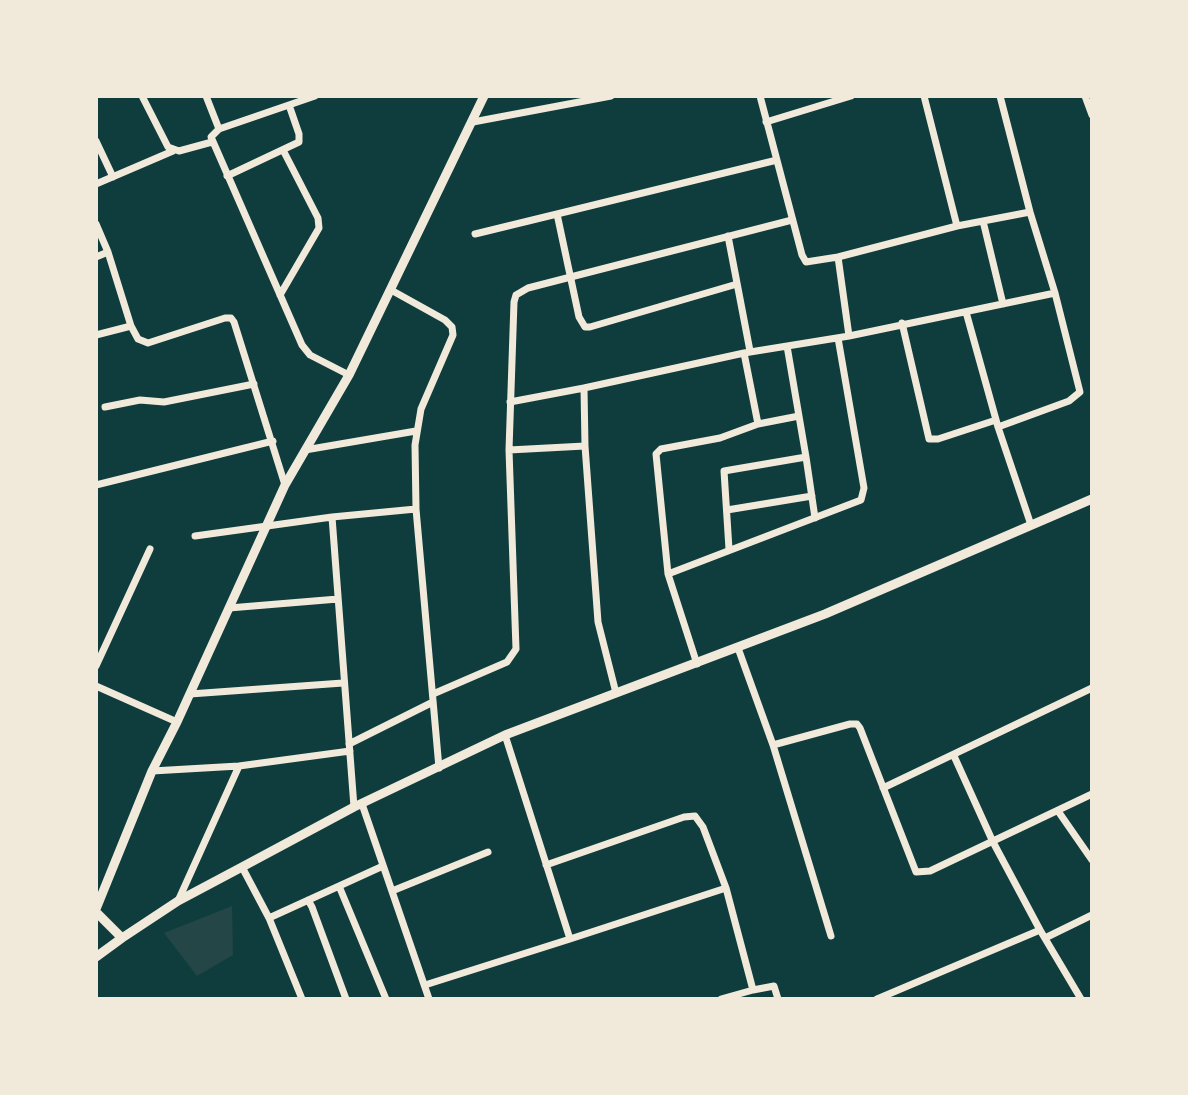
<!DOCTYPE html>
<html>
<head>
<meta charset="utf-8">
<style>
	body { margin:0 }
	#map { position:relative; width:1188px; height:1095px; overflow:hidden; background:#0f3d3e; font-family:Jost,sans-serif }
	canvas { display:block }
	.frame { position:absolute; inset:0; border:98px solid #f1e9da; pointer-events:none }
</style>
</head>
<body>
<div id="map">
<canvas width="1188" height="1095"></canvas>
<div class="frame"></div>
</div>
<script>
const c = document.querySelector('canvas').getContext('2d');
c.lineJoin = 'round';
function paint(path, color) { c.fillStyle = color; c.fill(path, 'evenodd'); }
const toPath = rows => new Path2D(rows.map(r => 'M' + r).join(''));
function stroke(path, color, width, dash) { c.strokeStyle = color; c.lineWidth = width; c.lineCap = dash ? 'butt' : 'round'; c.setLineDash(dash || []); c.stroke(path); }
paint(toPath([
	[232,906,233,955,197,976,164,933]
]), '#244646');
stroke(toPath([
	[142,96,168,147,179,151,212,142],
	[206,96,219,129],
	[315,96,219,129,211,137,302,345,310,355,349,375],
	[760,96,802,255,806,262,838,257,957,226,1030,212],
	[924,96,957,226],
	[1085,96,1092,115],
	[473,122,611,96],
	[766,122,851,96],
	[96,141,113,177],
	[227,176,299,142,299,134,289,105],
	[96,184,173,151],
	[983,221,1003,304],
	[96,224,108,252,131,326,138,339,148,343,225,318,231,318,234,322,285,485],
	[475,234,557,214],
	[728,236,750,351],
	[96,257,108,252],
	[838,257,849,336],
	[737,284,590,327,585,327,579,317,557,214,777,160],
	[391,290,445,320,452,327,453,335,421,409,415,445,416,509,439,768],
	[280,295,319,228,318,218,283,150],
	[966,312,998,427,1031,525],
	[902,323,929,439,938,439,996,420],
	[96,335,131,326],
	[744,353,758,424],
	[510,402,584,388],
	[105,407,140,400,164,402,254,384],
	[998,427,1069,401,1080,392,1055,293,1030,212,1000,96],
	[305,450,416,431],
	[509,450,585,446],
	[806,457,815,518],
	[96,485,273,441],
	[727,510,812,496],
	[332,517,354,807],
	[195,536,332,517,416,509],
	[729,549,724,471,806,457,787,346],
	[668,574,861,500,864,488,838,338],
	[229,608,338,599],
	[738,648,773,745,850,724,857,724,860,728,916,872,930,871,1092,794],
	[697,664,668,574,656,454,661,449,720,438,758,424,799,416],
	[96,666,150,549],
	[96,686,177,722],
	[616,693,598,622,585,446,584,388,744,353,849,336,1055,293],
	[190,694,343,683],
	[433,694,507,662,516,649,509,450,514,302,516,295,528,288,792,220],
	[505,735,570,939,726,888,703,827,695,816,684,817,546,865],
	[349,744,433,702],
	[773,745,831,936],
	[954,756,993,842,1040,930,1081,999],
	[152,771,239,766],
	[883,788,1092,688],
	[362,804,429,999],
	[1058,811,1092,860],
	[242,867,269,918,302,999],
	[339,886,386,999],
	[392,891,488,852],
	[308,900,312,907,346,999],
	[178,901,239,766,350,751],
	[269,918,383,866],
	[1045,938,1092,915],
	[425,985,570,939],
	[753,990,774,986,778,999],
	[721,999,753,990,726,888],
	[877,999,1040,930]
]), '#f1e9da', 7);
stroke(toPath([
	[96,909,152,771,177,722,285,485,349,375,484,96],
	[96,912,122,938,96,957],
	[122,938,178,901,242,867,354,807,505,735,825,614,1092,499]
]), '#f1e9da', 9);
</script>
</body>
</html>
